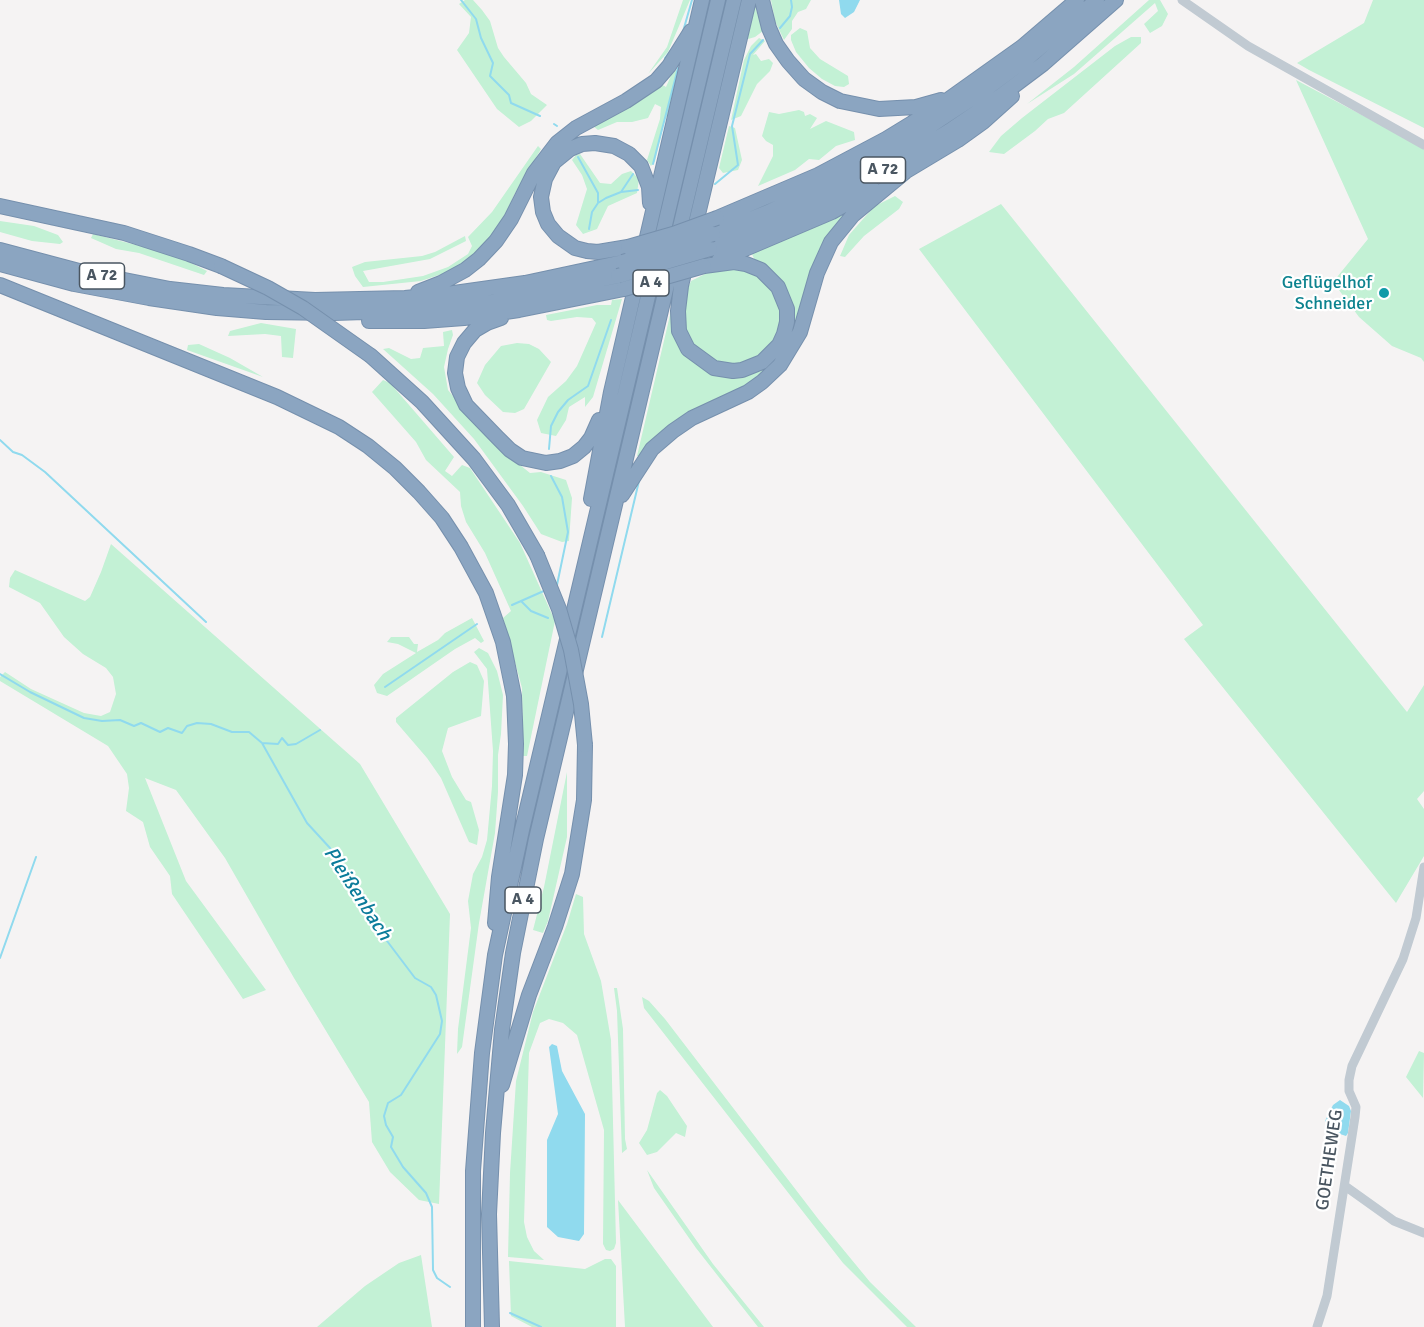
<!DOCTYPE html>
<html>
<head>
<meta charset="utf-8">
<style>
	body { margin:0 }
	canvas { display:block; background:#f5f3f3 }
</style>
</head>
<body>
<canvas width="1424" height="1327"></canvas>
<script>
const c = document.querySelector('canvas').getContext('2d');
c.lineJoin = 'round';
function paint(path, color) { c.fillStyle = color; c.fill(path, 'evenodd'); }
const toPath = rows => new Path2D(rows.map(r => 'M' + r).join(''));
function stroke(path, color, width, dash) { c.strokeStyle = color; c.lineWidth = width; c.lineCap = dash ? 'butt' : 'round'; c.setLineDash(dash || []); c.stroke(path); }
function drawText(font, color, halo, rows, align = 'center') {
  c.font = font + ' Signika,sans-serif'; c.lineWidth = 4.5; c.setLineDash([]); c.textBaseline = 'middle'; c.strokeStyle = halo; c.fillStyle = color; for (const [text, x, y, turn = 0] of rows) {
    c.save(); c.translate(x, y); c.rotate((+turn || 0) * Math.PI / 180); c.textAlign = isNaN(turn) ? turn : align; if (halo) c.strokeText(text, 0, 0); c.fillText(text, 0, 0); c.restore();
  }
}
paint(toPath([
	[465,0,473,0,482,10,490,21,498,48,504,57,526,83,531,94,547,105,531,121,519,127,497,109,457,50,469,33,471,17,459,4],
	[683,0,690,0,668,52,648,74,667,47],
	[771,0,811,0,806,9,798,12,792,21,792,29,784,40,775,21],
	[1149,0,1160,0,1168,14,1162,26,1150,33,1144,24,1158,11,1155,3,1074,74,1027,104,1074,67],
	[1373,0,1424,0,1424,128,1309,70,1297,63,1364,23],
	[754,3,763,31,755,37,748,39,747,32],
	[800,28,807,31,810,48,820,59,848,76,849,84,844,87,835,86,822,79,809,68,796,52,791,40,791,35],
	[1131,37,1141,37,1141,43,1064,113,1048,119,1035,131,1004,154,989,152,1001,136,1022,118,1115,46],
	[759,38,765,41,753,55,756,54,761,61,769,59,773,63,770,71,757,84,741,116,731,120,744,60,751,46],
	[678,70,671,110,664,121,655,161,651,166,647,160,660,119,661,107,655,104,648,118,632,122,617,122,598,130,593,126,661,84,666,87,673,71],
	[1296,80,1424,148,1424,362,1421,358,1392,346,1359,317,1333,282,1368,239],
	[799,110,804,112,805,116,810,114,817,118,810,129,826,121,854,132,855,140,836,146,819,160,809,159,795,170,758,186,773,156,773,145,766,141,762,136,769,112,779,114],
	[729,126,735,128,742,160,738,170,723,173,719,168],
	[538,146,541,149,514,195,504,218,481,249,454,270,421,281,363,287,355,276,352,267,365,262,422,256,435,252,465,236,466,241,430,259,363,271,369,282,383,282,423,276,448,267,468,254,472,246,468,237,492,212],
	[580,154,600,183,611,184,622,174,631,171,639,179,637,193,608,206,597,229,583,234,576,225,587,189,582,175,572,160,576,155],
	[895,196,903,202,899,209,864,236,845,257,840,256,849,235,863,219,875,206],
	[1001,204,1407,712,1424,685,1424,791,1417,799,1424,809,1424,856,1396,903,1184,639,1203,625,919,249],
	[847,210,829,233,794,330,781,354,773,363,743,388,690,412,667,427,640,456,637,456,674,298,680,347,687,357,709,371,770,363,791,311,756,263,752,254],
	[0,221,34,226,58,235,63,242,60,244,32,241,0,232],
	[93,234,160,251,187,261,207,271,204,275,139,253,116,249,91,238],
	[734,267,751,271,767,282,779,298,783,317,778,338,762,357,737,367,704,359,686,336,684,298,691,281,715,269],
	[622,299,593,397,585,407,585,397,569,407,566,420,556,436,541,433,537,420,548,397,566,381,577,366,596,323,592,318,577,317,551,321,547,320,546,315,597,305,611,305,612,300],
	[261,323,296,329,293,358,282,357,281,336,265,334,228,336,230,331],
	[452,330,453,335,448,349,444,367,448,390,466,412,515,461,530,473,541,472,566,480,572,498,569,541,562,542,541,534,523,506,474,439,433,394,383,349,389,348,411,359,420,358,423,348,444,346,443,332],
	[517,343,529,344,539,349,551,362,524,409,515,413,503,412,485,395,477,383,485,365,501,346],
	[199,344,230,358,263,377,187,350,188,345],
	[383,380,390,383,454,457,445,471,452,476,462,465,470,468,520,543,555,621,527,756,523,756,522,688,503,618,511,611,485,553,466,522,461,506,460,492,426,460,416,442,372,392],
	[111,544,360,764,450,914,439,1204,419,1200,390,1172,372,1142,369,1102,294,978,225,858,176,790,145,778,186,881,266,990,243,999,172,894,170,876,150,847,143,822,126,811,129,788,127,774,108,746,0,681,0,677,5,672,31,689,84,713,101,716,110,712,116,694,113,677,106,668,83,654,64,637,40,603,9,587,10,578,15,570,85,601,90,597,101,572],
	[472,618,484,641,481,643,475,638,455,649,387,696,377,693,374,685,383,674,416,653,398,644,387,642,391,637,409,637,414,644,418,644,417,652,438,640,445,633],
	[479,648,488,653,497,671,503,695,501,734,498,755,498,792,495,833,479,923,462,1047,457,1054,458,1029,471,928,468,901,473,874,482,857,487,840,492,786,493,751,487,669,474,652],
	[470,662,477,665,484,681,481,716,448,728,442,751,452,777,466,800,471,802,479,830,477,845,469,842,441,778,427,758,396,722,396,718,453,672],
	[567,772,567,837,548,921,543,933,533,930,544,887],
	[576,894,583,897,584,934,601,981,611,1040,616,1243,614,1249,610,1251,606,1250,603,1244,604,1130,577,1035,563,1023,549,1019,540,1023,529,1053,524,1222,527,1237,534,1251,544,1260,508,1257,510,1173,516,1081,533,1012,567,924],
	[614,988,617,988,623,1029,625,1139,627,1149,622,1153,617,1011],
	[642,997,649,1001,665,1019,819,1220,870,1282,916,1327,907,1327,843,1263,644,1008],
	[1419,1051,1424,1053,1423,1098,1406,1077],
	[660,1090,667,1096,687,1126,685,1137,676,1133,657,1152,647,1155,639,1143,647,1130,657,1093],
	[647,1170,713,1264,764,1327,758,1327,696,1248,654,1188],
	[618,1200,713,1327,625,1327],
	[421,1255,432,1327,317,1327,365,1286,399,1263],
	[605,1259,611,1259,616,1266,616,1327,532,1327,511,1316,509,1261,585,1269]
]), '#c3f1d5');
paint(toPath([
	[839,0,860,0,854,12,845,18,841,14],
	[552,1044,557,1046,562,1071,585,1114,584,1234,579,1241,558,1237,547,1227,547,1140,558,1114,549,1047],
	[1340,1100,1349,1106,1351,1111,1348,1133,1346,1136,1337,1133,1325,1121,1333,1105]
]), '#90daee');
stroke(toPath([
	[461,0,476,19,481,38,493,63,490,76,509,95,511,103,540,116],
	[780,28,790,16,792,7,791,0],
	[682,35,692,0],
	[665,58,672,49],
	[554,124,557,126],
	[578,157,598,193,598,203],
	[653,164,678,68],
	[715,184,738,165,732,126,750,54,763,40],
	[621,192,633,174],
	[589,229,592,212,598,203,606,198,621,192,638,190],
	[0,440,13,452,22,455,45,472,206,622],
	[549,449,551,426,558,412,568,400,588,386,611,320],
	[551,476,562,497,568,532,558,580,557,585,554,586],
	[521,601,531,611,548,618],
	[512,605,546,590],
	[602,637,639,481],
	[0,674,30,692,84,718,102,721,120,720,134,726,141,723,160,732,168,728,182,733,187,726,197,723,211,724,232,732,249,732,262,743,307,823,330,848,346,870,381,933,415,978,431,987,436,995,442,1021,440,1034,401,1095,388,1103,384,1116,386,1125,393,1137,391,1147,403,1167,426,1193,432,1207,433,1270,437,1278,450,1287],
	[385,687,477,624],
	[262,743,278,744,282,738,288,745,296,744,320,730],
	[0,958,36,857],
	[510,1313,541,1327]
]), '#90daee', 2);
const highway = toPath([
	[762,0,769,28,776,44,788,61,804,79,822,92,840,101,879,109,916,107,941,100],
	[898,176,958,140,983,122,1012,96],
	[0,206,124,233,189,254,221,266],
	[717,218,818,175,886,139,935,109,1022,47,1077,0],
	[713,234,768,212,854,171,894,150,985,90,1028,58,1097,0],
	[677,240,734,0],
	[660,246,718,0],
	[628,247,598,252,587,251,575,248,558,236,548,224,543,212,541,197,545,179,554,162,570,149,582,144,595,143,614,146,629,154,641,166,649,187,650,203],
	[710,249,775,223,829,198,891,166,949,131,999,97,1043,64,1116,0],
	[0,250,79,271,170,289,223,295,315,300,405,298,447,294,525,283,623,262],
	[719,260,832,212,873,189],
	[0,264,74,284,149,298,217,308,266,312,334,313,425,310,492,302,618,276],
	[704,266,734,262,746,264,761,270,778,287,787,309,787,322,784,334,779,345,762,362,742,370,733,371,714,368,688,349,679,331,678,311,681,286,749,0],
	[0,285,277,397,339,427,368,446,395,468,419,492,442,518,461,547,486,593,503,642,514,696,516,744,515,775,499,877,495,923],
	[418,292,441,283,465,270,479,259,496,241,511,219,534,173,557,143,576,128,626,101,656,81,669,66,691,31],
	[501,318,487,323,475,330,464,343,457,357,455,373,458,388,466,405,497,437,510,450,522,458,546,463,560,461,573,456,584,447,591,438,599,420],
	[369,321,424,321,464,318,519,310,624,289],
	[371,356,422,402,474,459,508,505,537,555],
	[622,495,652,449,673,431,692,418,748,392,762,382,780,365,800,332,817,273,831,242,853,215,905,172],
	[591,499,611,392,702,0],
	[502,1085,529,995,555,927,572,874,584,800,585,745],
	[473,1327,473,1171,482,1053,495,955,522,830,654,271],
	[492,1327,489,1214,493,1133,502,1030,513,953,536,839,671,268]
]);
stroke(highway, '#7690ad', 16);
stroke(toPath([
	[1182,0,1248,46,1424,145],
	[1345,1186,1394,1221,1424,1233],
	[1317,1327,1327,1296,1355,1117,1356,1107,1349,1091,1349,1080,1352,1066,1403,959,1416,918,1424,867]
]), '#c1cad2', 9);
stroke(highway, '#8ba5c1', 14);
const highwayBridge = toPath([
	[628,247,673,234,717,218],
	[623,262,713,234],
	[221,266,268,288,303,308,371,356],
	[618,276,710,249],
	[624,289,704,266],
	[537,555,559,609,571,650,581,704,585,745]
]);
stroke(highwayBridge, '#7690ad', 16, []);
stroke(highwayBridge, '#8ba5c1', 14);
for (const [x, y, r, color] of [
	[1384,293,6,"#0f9aa8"]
]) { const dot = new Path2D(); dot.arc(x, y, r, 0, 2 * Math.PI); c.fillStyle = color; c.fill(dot); stroke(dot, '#fff', 2); }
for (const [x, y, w] of [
	[883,170,45],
	[102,276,45],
	[651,283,36],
	[523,900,36]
]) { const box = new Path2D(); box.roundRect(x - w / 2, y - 13, w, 26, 4.5); c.fillStyle = '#fff'; c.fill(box); stroke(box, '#4a5661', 1.5); }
drawText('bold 16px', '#4a5661', null, [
	["A 72",883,170],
	["A 72",102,276],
	["A 4",651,283],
	["A 4",523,900]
]);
drawText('18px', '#0d838f', '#fff', [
	["Geflügelhof",1372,283],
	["Schneider",1372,304]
], 'right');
drawText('18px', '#4a5661', '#fff', [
	["GOETHEWEG",1330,1160,-82]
]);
drawText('italic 20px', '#0c7c9b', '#fff', [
	["Pleißenbach",357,894,57]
]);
</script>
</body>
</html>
